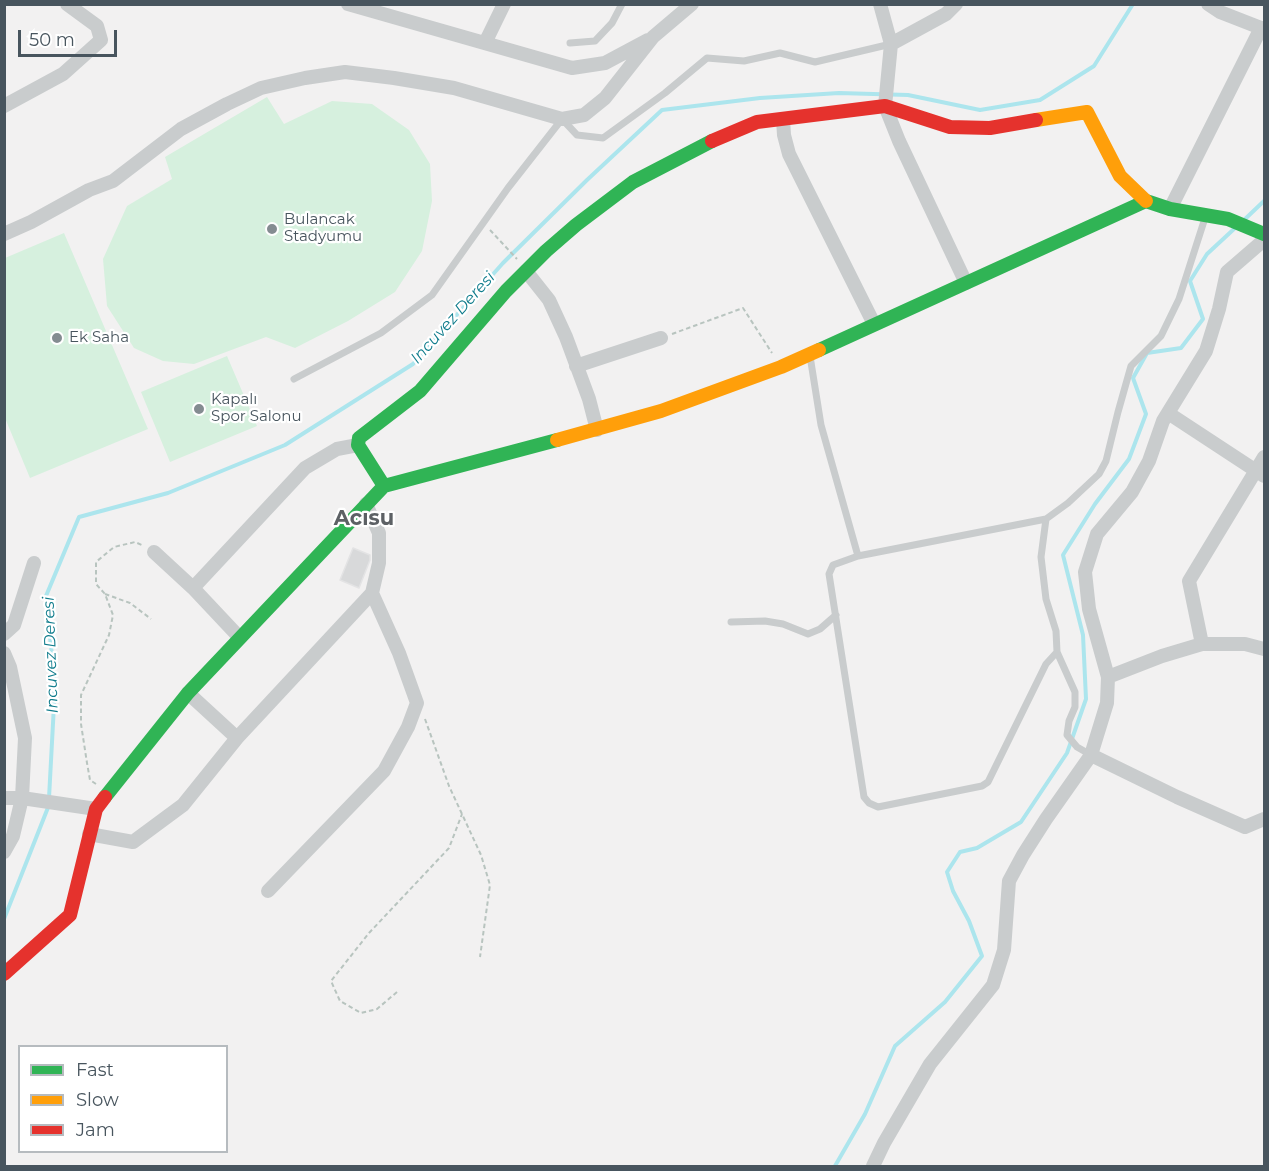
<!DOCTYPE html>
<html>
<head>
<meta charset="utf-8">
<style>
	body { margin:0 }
	#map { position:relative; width:1269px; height:1171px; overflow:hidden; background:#f2f1f1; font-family:Montserrat,sans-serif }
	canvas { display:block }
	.frame { position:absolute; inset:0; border:6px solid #48555e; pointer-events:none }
	.legend { position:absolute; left:18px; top:1045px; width:210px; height:108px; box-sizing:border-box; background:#fff; border:2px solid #b6bbbf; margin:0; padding:8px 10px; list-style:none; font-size:18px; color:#48555e }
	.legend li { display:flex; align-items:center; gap:12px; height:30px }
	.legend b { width:30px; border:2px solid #b6bbbf }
	.scale { position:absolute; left:18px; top:30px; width:99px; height:27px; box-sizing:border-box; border:3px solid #48555e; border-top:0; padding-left:8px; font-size:18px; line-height:21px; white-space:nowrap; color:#48555e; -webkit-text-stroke:4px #fff; paint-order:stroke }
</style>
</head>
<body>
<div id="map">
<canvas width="1269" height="1171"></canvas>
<div class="frame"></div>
<ul class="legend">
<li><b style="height:8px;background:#30b455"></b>Fast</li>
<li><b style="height:8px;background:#ff9f0a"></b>Slow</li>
<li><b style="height:8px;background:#e5322d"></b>Jam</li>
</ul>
<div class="scale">50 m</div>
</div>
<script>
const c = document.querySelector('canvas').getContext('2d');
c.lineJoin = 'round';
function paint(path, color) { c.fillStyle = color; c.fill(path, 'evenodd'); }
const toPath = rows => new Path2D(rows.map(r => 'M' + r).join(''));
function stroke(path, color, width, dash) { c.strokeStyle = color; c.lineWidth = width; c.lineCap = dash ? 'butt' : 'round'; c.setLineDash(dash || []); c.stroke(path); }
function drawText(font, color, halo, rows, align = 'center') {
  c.font = font + ' Montserrat,sans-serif'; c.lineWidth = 4.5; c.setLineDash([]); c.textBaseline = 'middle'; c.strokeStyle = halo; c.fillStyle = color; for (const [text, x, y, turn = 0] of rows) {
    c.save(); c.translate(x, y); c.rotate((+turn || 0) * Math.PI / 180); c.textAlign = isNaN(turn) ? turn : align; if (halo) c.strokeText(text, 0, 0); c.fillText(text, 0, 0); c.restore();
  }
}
paint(toPath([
	[267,97,284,124,332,101,372,104,409,130,430,164,432,201,422,251,395,292,348,321,295,348,266,337,194,364,163,361,134,348,107,306,103,259,127,206,172,179,165,157],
	[64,233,148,429,30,478,5,418,5,258],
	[227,356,257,426,170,462,141,392]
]), '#d6f0de');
stroke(toPath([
	[1244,220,1264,201],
	[49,798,55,686,46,596,79,517,168,493,285,445,413,364,503,263,587,180,662,110,760,98,839,93,908,95,980,110,1040,100,1094,66,1133,4],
	[4,919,49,805],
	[835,1166,865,1114,895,1046,945,1002,982,956,969,921,953,891,947,872,960,852,977,848,1021,822,1067,753,1086,699,1083,635,1063,555,1095,504,1129,459,1146,414,1133,378,1147,353,1181,348,1203,319,1190,281,1207,254,1234,229]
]), '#ace5ed', 4);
const building = toPath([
	[353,548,370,555,370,560,359,588,340,580,353,548]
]);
paint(building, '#d8d9da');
stroke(building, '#e3e3e4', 1.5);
stroke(toPath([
	[490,230,517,259],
	[672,334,743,308,772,353],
	[105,594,130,603,151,619],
	[425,719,449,786,481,855,490,885,480,957],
	[96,784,90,780,87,763,81,724,81,695,109,635,113,615,105,594,96,584,96,562,114,547,135,542,144,546],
	[397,992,377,1009,361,1013,340,1001,331,981,369,933,449,848,462,814]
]), '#b8c4bf', 2, [4.5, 3]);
stroke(toPath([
	[570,43,595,41,612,23,622,4],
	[810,356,821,425,858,556,833,565,829,574,864,797,869,803,878,807,982,786,988,782,1046,664,1057,652],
	[294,379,381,333,432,295,508,188,562,119,577,135,603,138,665,93,707,58,744,61,780,53,815,62,891,44],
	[1046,519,1041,557,1046,599,1056,631,1057,652,1075,692,1075,707,1069,721,1067,735,1077,747,1091,755],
	[858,556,1046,519,1068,503,1099,474,1106,461,1118,412,1131,366,1161,336,1179,299,1205,218],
	[731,622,765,621,783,624,808,634,820,629,836,615]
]), '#c9cccd', 7);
stroke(toPath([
	[348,4,572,68,605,63,648,40],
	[880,4,891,44,885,106,899,141,966,283],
	[1208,4,1220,12,1261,28],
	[485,43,504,4],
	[891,44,946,14,956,4],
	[4,106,63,74,101,40,97,26,67,4],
	[783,119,784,135,789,154,874,324],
	[1170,209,1261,28,1264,28],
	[4,234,31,222,89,190,113,181,181,129,227,104,261,88,305,78,345,72,394,78,454,88,562,119,584,115,605,98,653,37,692,4],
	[1264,240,1227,272,1219,309,1206,351,1163,421,1149,461,1132,492,1097,534,1085,572,1089,609,1108,677,1107,703,1091,755,1177,797,1245,827,1264,819],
	[526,271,549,300,566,337,589,399,597,430],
	[576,366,661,338],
	[1168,413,1264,476],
	[1264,457,1189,581,1202,644,1245,644,1264,649],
	[366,504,379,533,379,563,372,593],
	[154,552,193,588,240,638],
	[193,588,305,468,337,449,358,445],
	[4,634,14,625,34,563],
	[4,653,10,667,25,738,22,798,13,836,4,852],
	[1108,677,1162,656,1202,644],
	[188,693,237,738],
	[4,798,22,798,96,809],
	[89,834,133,842,183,805,237,738,372,593,399,653,417,703,408,727,384,771,268,891],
	[873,1166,884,1143,930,1064,993,985,1004,950,1009,881,1023,855,1046,819,1091,755]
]), '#c9cccd', 14);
stroke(toPath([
	[819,350,1146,201,1170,209,1228,219,1264,234],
	[384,486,358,445,359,438,420,391,506,291,546,251,576,225,633,182,712,141],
	[105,797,188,693,384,486,557,440]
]), '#30b455', 14);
stroke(toPath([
	[1036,120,1087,112,1120,176,1146,201],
	[557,440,661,411,781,367,819,350]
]), '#ff9f0a', 14);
stroke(toPath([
	[712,141,757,122,885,106,950,127,990,128,1036,120],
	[4,974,70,915,96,809,105,797]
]), '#e5322d', 14);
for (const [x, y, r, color] of [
	[272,229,6,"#848c91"],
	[57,338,6,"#848c91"],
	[199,409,6,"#848c91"]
]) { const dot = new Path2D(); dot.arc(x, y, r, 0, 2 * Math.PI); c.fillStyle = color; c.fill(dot); stroke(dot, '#fff', 2); }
drawText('15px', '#48555e', '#fff', [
	["Bulancak",284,220],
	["Stadyumu",284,237],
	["Ek Saha",69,338],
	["Kapalı",211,400],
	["Spor Salonu",211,417]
], 'left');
drawText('italic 16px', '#0f7c8c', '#fff', [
	["Incuvez Deresi",453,318,-48],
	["Incuvez Deresi",51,655,-92]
]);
drawText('bold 21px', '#5d6165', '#fff', [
	["Acısu",364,519]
]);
</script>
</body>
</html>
